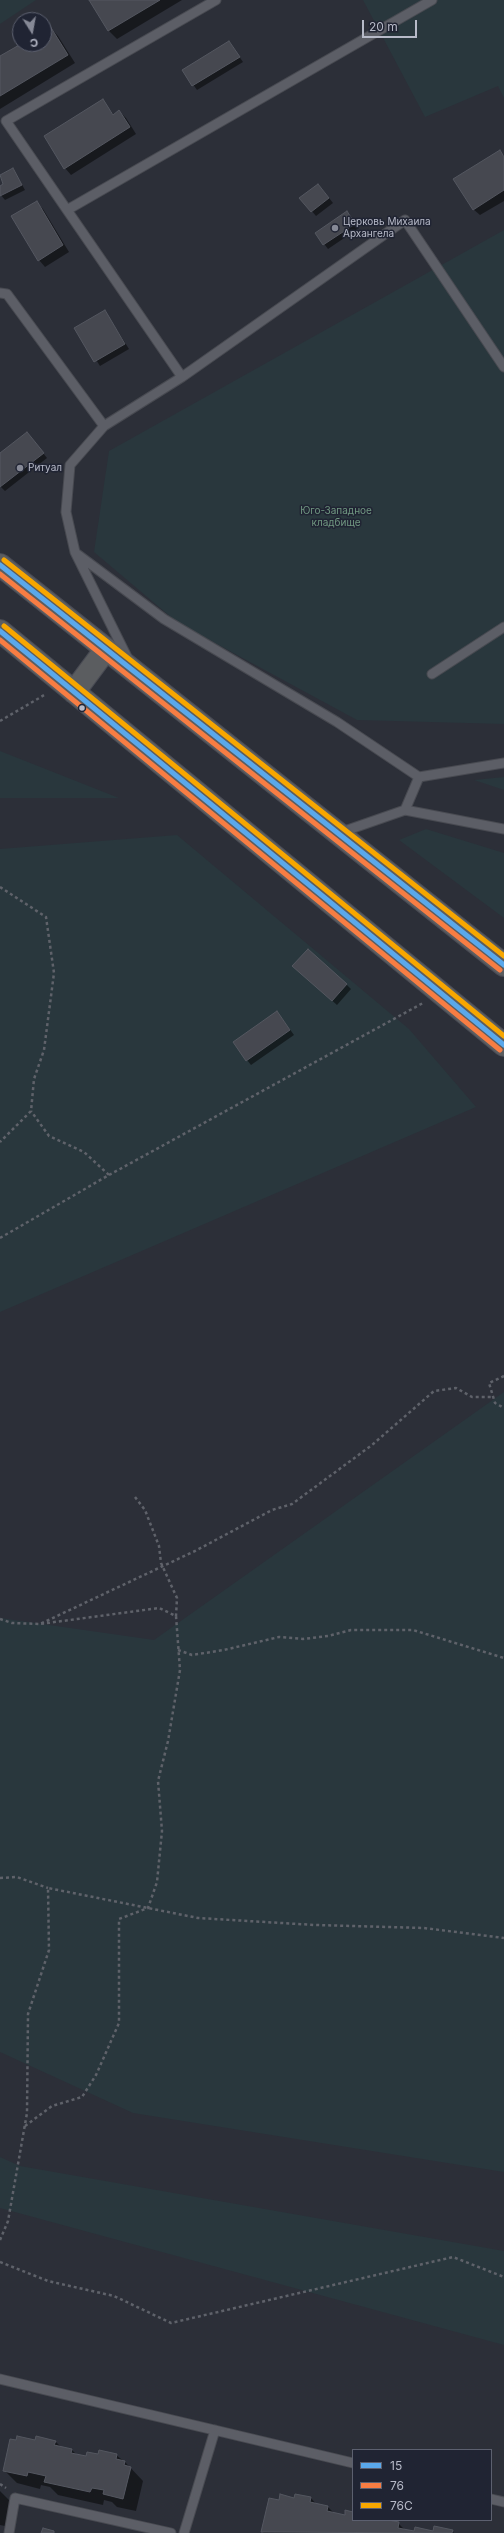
<!DOCTYPE html>
<html>
<head>
<meta charset="utf-8">
<style>
	body { margin:0 }
	#map { position:relative; width:504px; height:2533px; overflow:hidden; background:#2c2f38; font-family:Inter,sans-serif }
	canvas { display:block }
	.legend { position:absolute; left:352px; top:2449px; width:140px; height:72px; box-sizing:border-box; background:#202433; border:1px solid #5c606f; margin:0; padding:5px 7px; list-style:none; font-size:12px; color:#b7bac8 }
	.legend li { display:flex; align-items:center; gap:8px; height:20px }
	.legend b { width:20px; border:1px solid #5c606f }
	.north { position:absolute; left:12px; top:12px; width:40px; height:40px; box-sizing:border-box; background:#202433; border:1px solid #5c606f; border-radius:50%; rotate:169deg; font-size:11px; font-weight:700; line-height:16px; text-align:center; color:#b7bac8 }
	.north::after { content:''; display:block; margin:auto; width:14px; height:18px; background:#868996; clip-path:polygon(50% 0,100% 100%,50% 72%,0 100%) }
	.scale { position:absolute; left:362px; top:20px; width:55px; height:18px; box-sizing:border-box; border:2px solid #b7bac8; border-top:0; padding-left:5px; font-size:12px; line-height:14px; white-space:nowrap; color:#b7bac8; -webkit-text-stroke:3px #202433; paint-order:stroke }
</style>
</head>
<body>
<div id="map">
<canvas width="504" height="2533"></canvas>
<ul class="legend">
<li><b style="height:5px;background:#5aa8eb"></b>15</li>
<li><b style="height:5px;background:#f77d43"></b>76</li>
<li><b style="height:5px;background:#f7a600"></b>76С</li>
</ul>
<div class="north">С</div>
<div class="scale">20 m</div>
</div>
<script>
const c = document.querySelector('canvas').getContext('2d');
c.lineJoin = 'round';
function paint(path, color) { c.fillStyle = color; c.fill(path, 'evenodd'); }
const toPath = rows => new Path2D(rows.map(r => 'M' + r).join(''));
function stroke(path, color, width, dash) { c.strokeStyle = color; c.lineWidth = width; c.lineCap = dash ? 'butt' : 'round'; c.setLineDash(dash || []); c.stroke(path); }
function drawText(font, color, halo, rows, align = 'center') {
  c.font = font + ' Inter,sans-serif'; c.lineWidth = 3; c.setLineDash([]); c.textBaseline = 'middle'; c.strokeStyle = halo; c.fillStyle = color; for (const [text, x, y, turn = 0] of rows) {
    c.save(); c.translate(x, y); c.rotate((+turn || 0) * Math.PI / 180); c.textAlign = isNaN(turn) ? turn : align; if (halo) c.strokeText(text, 0, 0); c.fillText(text, 0, 0); c.restore();
  }
}
paint(toPath([
	[0,0,36,0,0,24],
	[363,0,504,0,504,98,498,86,425,117],
	[504,230,504,724,357,720,178,623,94,552,109,451],
	[0,751,119,798,0,798],
	[504,777,504,790,474,780],
	[426,829,504,853,504,918,399,840],
	[177,835,409,1029,476,1107,0,1312,0,849],
	[504,1392,504,2172,133,2113,0,2052,0,1618,154,1640],
	[0,2157,20,2166,504,2251,504,2345,0,2208]
]), '#29373d');
paint(toPath([
	[90,0,182,0,117,39,109,31],
	[50,27,58,36,75,63,0,109,0,58,23,44,44,44,44,31],
	[229,42,243,62,197,90,183,70],
	[102,100,114,115,119,111,126,118,136,134,71,175,65,168],
	[499,151,504,156,504,201,480,215,473,209],
	[13,169,25,190,5,200,0,194,0,187,4,185,0,176],
	[322,189,333,203,316,216,301,198],
	[36,202,43,209,69,252,45,267,39,260],
	[347,213,359,228,328,249,316,233],
	[105,311,129,349,100,366,76,328],
	[27,433,47,458,5,491,0,486,0,454],
	[298,970,346,984,351,989,337,1005],
	[281,1017,294,1035,251,1065,247,1060],
	[55,2441,62,2448,72,2450,77,2455,87,2458,116,2455,125,2462,143,2481,136,2511,117,2507,112,2502,104,2500,103,2505,58,2495,50,2487,41,2485,40,2489,17,2483,4,2470],
	[0,2491,11,2502,5,2526,0,2525],
	[296,2495,311,2498,317,2505,328,2507,335,2514,345,2517,353,2513,353,2520,388,2520,398,2523,405,2530,415,2533,452,2531,454,2533,263,2533,279,2501,295,2499]
]), '#0007');
const building = toPath([
	[89,0,160,0,108,31,89,0],
	[50,26,68,55,0,96,0,56,21,44,44,44,44,30,50,26],
	[229,41,240,57,192,86,182,70,229,41],
	[103,99,113,115,119,110,130,127,64,169,44,136,103,99],
	[500,150,504,157,504,190,473,210,453,179,500,150],
	[13,168,22,185,0,196,0,186,3,184,0,175,13,168],
	[318,184,329,198,311,212,299,198,318,184],
	[37,201,63,245,38,261,11,216,37,201],
	[347,211,355,224,323,245,315,233,347,211],
	[105,310,125,344,94,362,74,328,105,310],
	[27,432,44,453,0,487,0,453,27,432],
	[308,949,347,984,332,1001,292,966,308,949],
	[277,1011,290,1030,246,1061,233,1042,277,1011],
	[17,2436,35,2440,36,2436,56,2441,54,2445,72,2449,71,2453,86,2456,87,2452,98,2454,99,2450,117,2454,116,2459,125,2461,124,2465,131,2467,123,2499,103,2494,104,2490,92,2488,90,2492,44,2482,46,2476,28,2472,27,2476,3,2471,10,2439,16,2440,17,2436],
	[280,2494,294,2498,295,2494,311,2497,310,2502,328,2506,327,2511,345,2515,345,2510,353,2512,353,2520,388,2520,399,2522,398,2528,414,2531,415,2527,433,2531,434,2526,453,2530,452,2533,261,2532,269,2498,279,2500,280,2494],
	[43,2528,54,2531,54,2533,41,2533,43,2528]
]);
paint(building, '#464850');
stroke(building, '#545760', 1);
const lane = toPath([
	[67,210,6,121,216,0],
	[0,293,7,294,104,426],
	[182,377,67,210,432,0],
	[77,554,164,619,337,722,419,777],
	[128,659,75,552,66,512,70,465,104,426,182,377,405,220,504,367],
	[432,674,504,627],
	[405,810,504,829],
	[339,833,405,810,419,777,504,763],
	[0,2379,353,2463],
	[491,2499,504,2502],
	[9,2533,15,2498,171,2533],
	[184,2533,215,2430]
]);
const highway = toPath([
	[0,565,504,965],
	[0,631,504,1045],
	[74,692,106,649]
]);
stroke(lane, '#484a51', 11);
stroke(highway, '#494b54', 24);
stroke(toPath([
	[0,721,46,694],
	[0,887,46,917,54,973,44,1050,34,1079,31,1111,0,1142],
	[109,1175,423,1003],
	[0,1238,109,1175,84,1152,49,1136,31,1111],
	[504,1376,489,1383,495,1403,504,1408],
	[135,1497,145,1510,159,1546,161,1563,177,1598,176,1616],
	[0,1619,12,1623,40,1624,195,1551,272,1510,292,1504,372,1445,434,1391,456,1388,472,1397,493,1397],
	[178,1650,192,1655,224,1650,279,1637,303,1639,328,1636,351,1630,413,1630,504,1658],
	[0,1878,17,1877,48,1888],
	[25,2126,52,2106,82,2097,96,2075,119,2023,119,1919,148,1908,157,1882,162,1831,158,1781,168,1741,180,1670,176,1616,159,1608,40,1624],
	[0,2240,8,2221,27,2113,28,2014,49,1950,48,1888,198,1918,315,1925,424,1928,504,1938],
	[0,2262,48,2281,114,2296,171,2323,453,2257,504,2277],
	[0,2484,6,2488]
]), '#5f626a', 2.5, [3, 3]);
stroke(lane, '#5c5e66', 9);
stroke(highway, '#5b5d60', 22);
stroke(toPath([
	[0,565,504,965],
	[0,631,504,1045]
]), '#5aa8eb', 5);
stroke(toPath([
	[0,574,500,970],
	[0,640,500,1050]
]), '#f77d43', 5);
stroke(toPath([
	[4,560,504,956],
	[4,626,504,1036]
]), '#f7a600', 5);
for (const [x, y, r, color] of [
	[335,228,4,"#868996"],
	[20,468,4,"#868996"],
	[82,708,3.5,"#b7bac8"]
]) { const dot = new Path2D(); dot.arc(x, y, r, 0, 2 * Math.PI); c.fillStyle = color; c.fill(dot); stroke(dot, '#202433', 1.5); }
drawText('10px', '#b7bac8', '#202433', [
	["Церковь Михаила",343,222],
	["Архангела",343,234],
	["Ритуал",28,468]
], 'left');
drawText('10px', '#709781', '#202433', [
	["Юго-Западное",336,511],
	["кладбище",336,523]
]);
</script>
</body>
</html>
